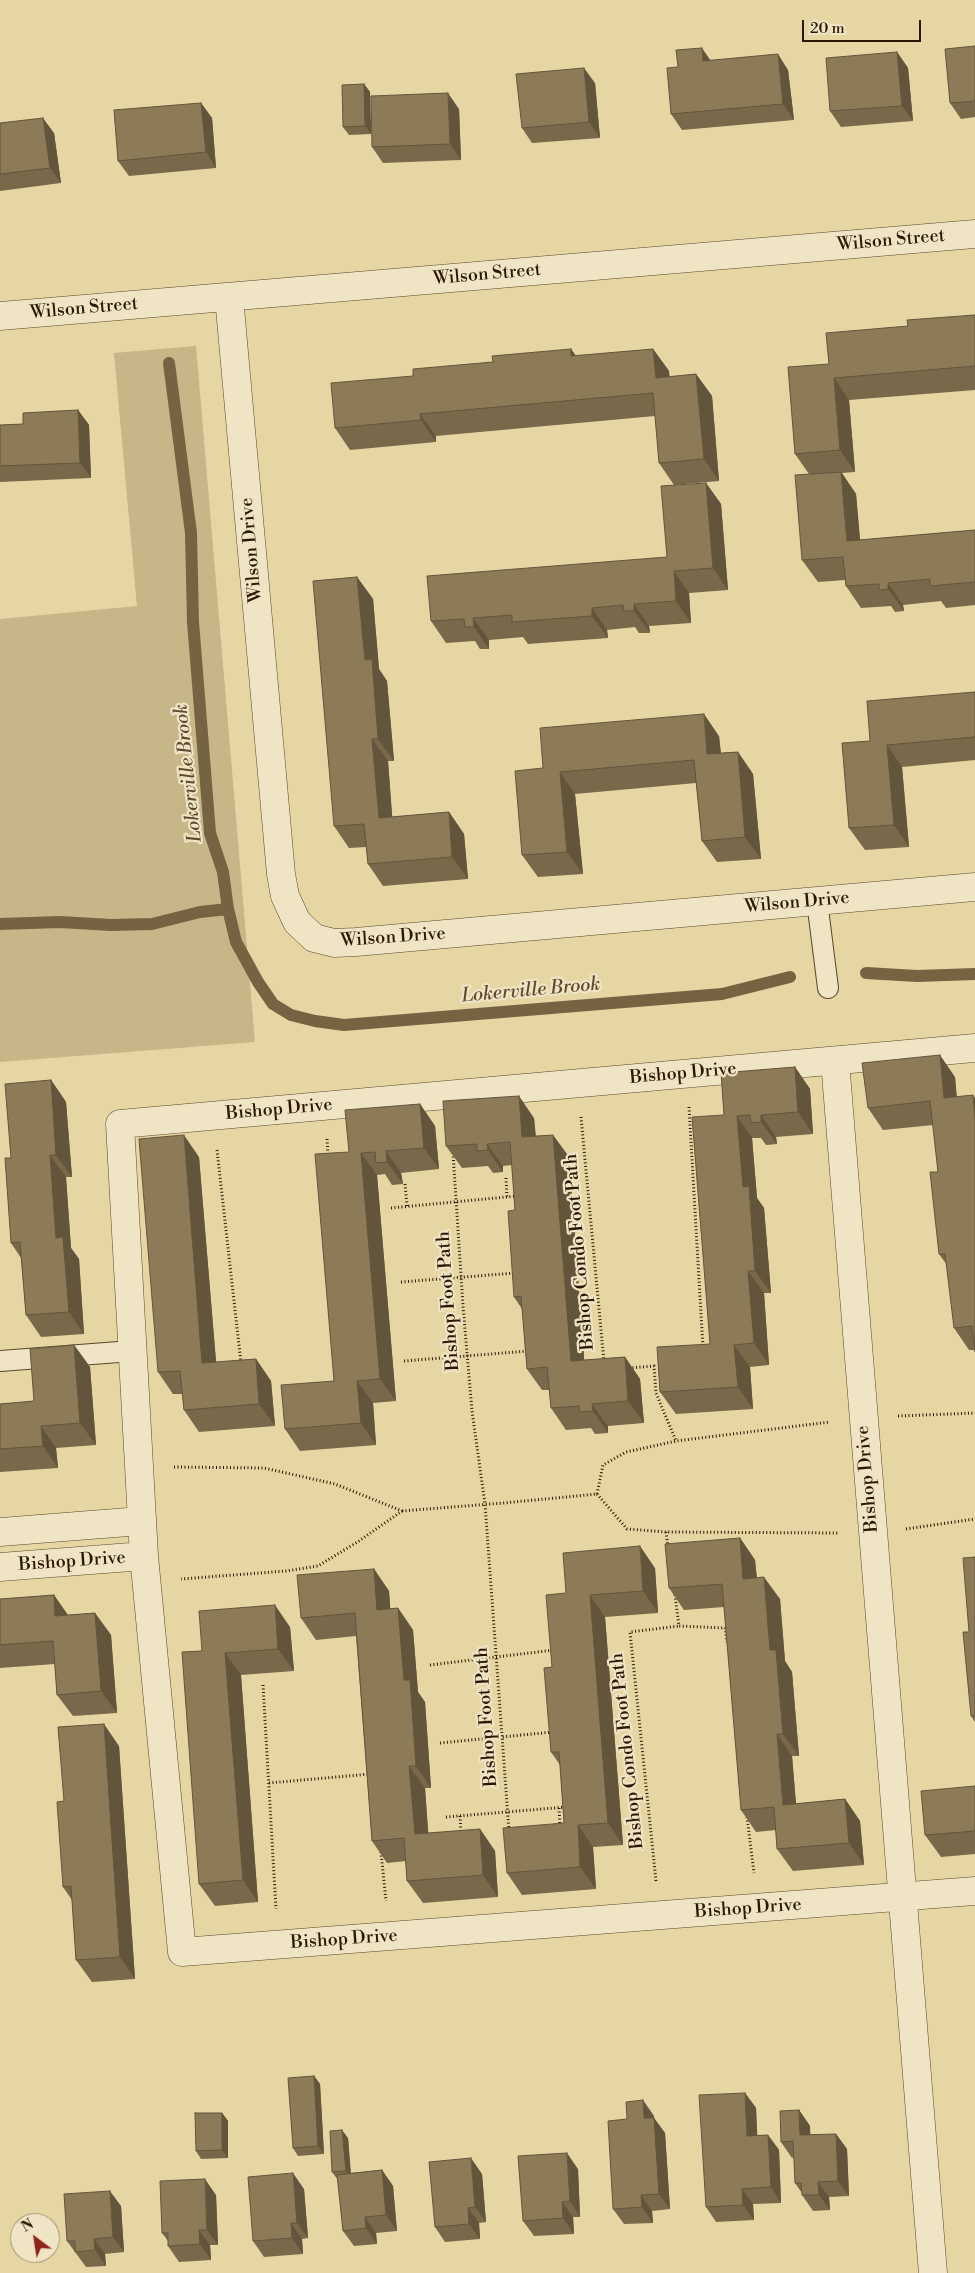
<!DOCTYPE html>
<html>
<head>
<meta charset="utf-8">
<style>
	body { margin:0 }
	#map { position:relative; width:975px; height:2273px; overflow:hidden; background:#e6d6a4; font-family:"Libre Bodoni",serif }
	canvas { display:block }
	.north { position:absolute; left:10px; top:2213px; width:50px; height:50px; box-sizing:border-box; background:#efe4c4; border:1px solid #a19276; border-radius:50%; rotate:329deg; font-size:14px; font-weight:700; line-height:20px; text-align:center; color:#2c1701 }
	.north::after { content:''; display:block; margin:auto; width:18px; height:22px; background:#8f2418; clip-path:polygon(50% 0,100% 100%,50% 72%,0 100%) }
	.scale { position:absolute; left:802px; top:20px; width:119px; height:22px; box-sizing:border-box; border:2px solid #2c1701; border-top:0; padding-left:6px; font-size:15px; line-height:18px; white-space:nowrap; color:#2c1701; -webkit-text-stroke:4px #efe4c4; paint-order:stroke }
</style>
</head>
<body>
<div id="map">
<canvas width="975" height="2273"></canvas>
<div class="north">N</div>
<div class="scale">20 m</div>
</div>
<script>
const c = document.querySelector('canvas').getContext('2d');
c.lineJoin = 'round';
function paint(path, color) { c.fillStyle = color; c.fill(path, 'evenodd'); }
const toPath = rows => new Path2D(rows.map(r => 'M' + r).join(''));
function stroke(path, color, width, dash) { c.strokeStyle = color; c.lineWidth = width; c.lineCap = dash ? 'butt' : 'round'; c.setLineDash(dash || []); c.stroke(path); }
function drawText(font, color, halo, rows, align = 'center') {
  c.font = font + ' "Libre Bodoni",serif'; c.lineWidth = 4.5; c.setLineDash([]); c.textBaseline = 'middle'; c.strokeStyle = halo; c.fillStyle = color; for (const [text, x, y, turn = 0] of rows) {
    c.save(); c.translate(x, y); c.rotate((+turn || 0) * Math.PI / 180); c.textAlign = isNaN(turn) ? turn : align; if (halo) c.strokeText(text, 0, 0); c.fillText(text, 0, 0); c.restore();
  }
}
paint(toPath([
	[196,346,255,1042,0,1062,0,619,137,606,114,353]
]), '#c6b688');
stroke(toPath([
	[169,363,191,533,193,622,210,833,223,872,228,909,236,942,258,982,273,1004,291,1015,315,1021,344,1025,722,994,790,977],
	[0,924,60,922,111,925,152,924,200,912,228,909],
	[866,973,917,976,975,974]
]), '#766342', 12);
const lane = toPath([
	[817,901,828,988],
	[0,1361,132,1351]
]);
const street = toPath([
	[229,297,281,874,285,896,297,922,314,938,334,943,356,942,975,887],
	[0,316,975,234],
	[975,1048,120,1124,144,1556,182,1952,975,1891],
	[835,1061,933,2273],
	[0,1532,141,1521],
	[0,1567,144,1556]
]);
stroke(lane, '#5a472a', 22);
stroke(street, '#5a472a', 29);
stroke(toPath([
	[689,1107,703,1348],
	[581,1117,604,1362],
	[327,1139,328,1155],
	[217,1150,241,1363],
	[453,1153,463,1306,472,1411,485,1504,509,1831],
	[506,1178,507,1197],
	[405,1184,407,1206],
	[391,1208,517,1196],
	[401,1282,515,1273],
	[404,1361,528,1351],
	[629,1368,654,1366,656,1393,676,1441],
	[898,1416,975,1413],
	[174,1467,264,1468,335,1484,402,1511,359,1541,318,1566,286,1571,181,1579],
	[597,1494,627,1529,666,1532,838,1533],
	[402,1511,503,1503,597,1494,603,1465,626,1452,676,1441,830,1422],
	[906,1529,975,1519],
	[666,1532,668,1546],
	[675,1595,679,1626,725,1628,727,1642],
	[430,1665,554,1650],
	[263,1685,276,1909],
	[440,1743,553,1732],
	[269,1783,370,1774],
	[559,1808,560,1827],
	[460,1816,461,1833],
	[446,1817,566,1807],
	[747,1817,754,1873],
	[381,1852,386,1901],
	[656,1881,630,1632,679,1626]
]), '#2c1701', 3, [1, 2.5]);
stroke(lane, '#efe4c4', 20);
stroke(street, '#efe4c4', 28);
paint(toPath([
	[975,46,975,117,961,119,950,103],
	[897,52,908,68,913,121,841,127,830,111],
	[711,61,788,70,794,120,682,130,671,114,678,67],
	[595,83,600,138,532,143,522,128],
	[364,84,370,92,371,134,349,135,343,127],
	[201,103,212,118,216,168,129,176,118,161],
	[459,109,461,160,383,163,372,147],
	[0,123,54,133,61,183,0,191],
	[975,315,975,390,849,400,855,472,842,473,856,494,860,540,975,530,975,605,946,608,941,601,903,605,904,611,895,612,891,606,861,608,846,586,845,580,818,582,802,560,809,474,795,454,829,364,908,326],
	[571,349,576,356,653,349,669,371,669,377,696,374,712,396,719,481,674,485,659,463,655,416,436,436,436,442,350,450,335,428,413,376],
	[78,410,89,425,91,478,0,482,0,425,23,424],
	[706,483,721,504,728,590,689,593,691,623,649,626,650,633,639,633,635,627,607,630,608,638,528,644,523,637,489,640,489,649,480,649,475,641,446,643,431,621,667,557],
	[357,577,373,599,379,669,387,681,394,761,388,761,392,817,449,812,464,834,468,879,383,886,368,864,366,847,349,848,334,826],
	[975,692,975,760,902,767,909,847,865,850,849,828,870,741],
	[719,736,721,753,738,752,753,774,761,859,717,862,702,841,696,783,575,794,583,874,538,877,522,855,543,768],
	[795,1067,810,1089,813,1134,776,1137,777,1144,766,1145,761,1138,752,1138,757,1198,764,1208,771,1293,764,1293,769,1365,750,1367,753,1409,676,1414,660,1392,710,1344,724,1115],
	[955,1077,975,1350,969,1350,954,1328,947,1265,939,1254,938,1172,933,1125,883,1130,868,1108],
	[51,1080,66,1102,72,1177,66,1177,71,1248,79,1259,84,1334,41,1337,26,1315,21,1258,11,1243,11,1158],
	[420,1104,435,1126,439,1169,401,1173,403,1184,392,1185,385,1174,377,1175,396,1401,373,1403,376,1445,300,1451,285,1429,334,1381,349,1152],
	[534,1118,536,1136,553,1135,569,1157,584,1360,625,1357,640,1379,644,1423,608,1426,608,1433,595,1434,591,1428,566,1430,551,1408,549,1390,542,1390,527,1369,522,1309,514,1297,515,1210,512,1165,503,1166,503,1172,493,1173,488,1166,462,1168,446,1146],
	[199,1157,216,1362,256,1359,271,1381,275,1426,199,1432,184,1410,182,1394,173,1394,158,1372],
	[74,1345,90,1367,96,1445,56,1448,58,1468,0,1472,0,1404,34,1401],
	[740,1538,755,1560,757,1578,780,1599,785,1661,792,1672,799,1756,792,1756,796,1804,845,1799,860,1821,864,1865,793,1871,777,1849,776,1830,756,1832,741,1810,724,1607,684,1610,669,1588],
	[975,1557,975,1722,971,1716,969,1632],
	[655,1568,658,1613,605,1617,623,1845,593,1847,596,1889,522,1895,507,1873,564,1823,560,1765,551,1752,566,1593],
	[374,1569,389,1591,390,1609,398,1608,413,1630,418,1692,425,1702,431,1788,425,1788,428,1833,480,1829,495,1851,498,1897,423,1903,407,1881,406,1861,387,1863,372,1841,356,1636,316,1640,301,1618],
	[54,1595,68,1615,95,1613,111,1635,117,1713,73,1716,57,1695,55,1664,0,1668,0,1599],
	[290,1627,294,1671,241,1675,258,1902,215,1906,199,1884,202,1651],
	[119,1746,135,1979,92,1982,76,1960,72,1900,63,1887,64,1801],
	[975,1786,975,1854,941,1857,925,1835],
	[314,2076,320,2084,324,2154,298,2156,293,2148],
	[745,2093,756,2108,757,2135,768,2135,779,2150,781,2203,753,2204,754,2220,716,2222,706,2207],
	[799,2110,810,2126,810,2135,836,2134,847,2149,849,2196,829,2197,830,2210,813,2211,802,2195,802,2193,795,2183,794,2157,792,2158,781,2142],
	[222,2113,228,2121,228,2158,201,2159,196,2151],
	[654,2116,654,2118,665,2133,670,2209,652,2211,653,2223,624,2224,613,2209,627,2119],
	[348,2138,351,2173,382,2170,393,2186,397,2231,376,2233,377,2244,354,2246,343,2231,338,2180,332,2172],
	[578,2169,580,2217,573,2217,574,2234,534,2236,523,2221],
	[482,2174,486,2222,479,2223,480,2239,445,2242,435,2227],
	[304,2189,308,2238,302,2239,303,2254,264,2257,253,2241],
	[216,2195,218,2245,210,2245,211,2260,179,2262,168,2246,168,2241,162,2233],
	[121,2206,124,2252,105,2254,106,2266,86,2267,67,2241]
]), '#79694a');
paint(toPath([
	[702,48,713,64,703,61],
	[897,52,908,68,913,121,902,106],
	[778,54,788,70,794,120,783,104],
	[584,68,595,83,600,138,589,122],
	[364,84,370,92,371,134,365,126],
	[448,93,459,109,461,160,450,144],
	[201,103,212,118,216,168,206,152],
	[43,118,54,133,61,183,50,168],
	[571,349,586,371,571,356],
	[653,349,669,371,672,400,656,378],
	[696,374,712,396,719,481,704,459],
	[834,378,849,400,855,472,840,450],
	[78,410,89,425,91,478,80,463],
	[420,414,436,436,436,442,421,420],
	[841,472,856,494,862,563,847,541],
	[706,483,721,504,728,590,713,568],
	[674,571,689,593,691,623,676,601],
	[357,577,373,599,379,669,387,681,394,761,378,739,365,660],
	[888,583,903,605,904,611,888,589],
	[634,604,649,626,650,633,634,611],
	[592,608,607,630,608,638,592,616],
	[473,618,489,640,489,649,474,627],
	[704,714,719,736,723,776,707,754],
	[372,739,388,761,394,840,379,818],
	[887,745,902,767,909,847,894,825],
	[738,752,753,774,761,859,745,837],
	[560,772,575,794,583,874,567,852],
	[449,812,464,834,468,879,452,857],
	[940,1055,955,1077,959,1120,944,1098],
	[795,1067,810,1089,813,1134,798,1112],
	[51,1080,66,1102,72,1177,56,1155],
	[973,1095,975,1098,975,1118],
	[519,1096,534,1118,537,1159,522,1137],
	[420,1104,435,1126,439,1169,424,1148],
	[761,1115,776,1137,777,1144,761,1122],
	[737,1116,752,1138,757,1198,764,1208,771,1293,755,1271,743,1187],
	[184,1135,199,1157,218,1385,202,1363],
	[553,1135,569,1157,586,1383,571,1361],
	[487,1144,503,1166,503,1172,488,1150],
	[386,1151,401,1173,403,1184,387,1162],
	[361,1153,377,1175,396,1401,380,1379],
	[50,1155,66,1177,71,1248,79,1259,84,1334,69,1312,56,1238],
	[748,1271,764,1293,769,1365,754,1343],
	[74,1345,90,1367,96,1445,80,1423],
	[734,1345,750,1367,753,1409,738,1387],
	[625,1357,640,1379,644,1423,628,1401],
	[256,1359,271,1381,275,1426,259,1404],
	[357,1381,373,1403,376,1445,361,1423],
	[592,1404,608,1426,608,1433,593,1411],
	[41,1426,56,1448,58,1468,43,1446],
	[740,1538,755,1560,759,1601,743,1579],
	[640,1546,655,1568,658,1613,643,1591],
	[374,1569,389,1591,392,1632,377,1610],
	[764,1577,780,1599,785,1661,792,1672,799,1756,783,1734,770,1650],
	[54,1595,69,1617,55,1616],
	[590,1595,605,1617,623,1845,608,1823],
	[275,1605,290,1627,294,1671,278,1649],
	[398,1608,413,1630,418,1692,425,1702,431,1788,416,1766,404,1680],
	[95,1613,111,1635,117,1713,101,1691],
	[225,1653,241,1675,258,1902,243,1880],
	[104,1724,119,1746,135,1979,120,1957],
	[777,1734,792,1756,798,1827,783,1805],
	[409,1766,425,1788,430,1856,415,1834],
	[845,1799,860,1821,864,1865,849,1843],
	[578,1825,593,1847,596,1889,580,1867],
	[480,1829,495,1851,498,1897,483,1875],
	[314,2076,320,2084,324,2154,318,2146],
	[745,2093,756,2108,758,2151,747,2136],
	[643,2100,654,2116,655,2134,644,2118],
	[799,2110,810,2126,811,2151,800,2135],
	[222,2113,228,2121,228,2158,222,2150],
	[654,2118,665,2133,670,2209,659,2194],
	[342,2130,348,2138,351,2179,346,2171],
	[836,2134,847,2149,849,2196,838,2181],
	[768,2135,779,2150,781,2203,771,2187],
	[567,2153,578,2169,580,2217,570,2201],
	[471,2158,482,2174,486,2222,475,2207],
	[382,2170,393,2186,397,2231,386,2215],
	[293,2173,304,2189,308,2238,297,2223],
	[205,2179,216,2195,218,2245,207,2230],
	[818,2182,829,2197,830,2210,819,2195],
	[742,2189,753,2204,754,2220,743,2205],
	[110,2191,121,2206,124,2252,113,2237],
	[641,2195,652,2211,653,2223,642,2207],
	[562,2202,573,2217,574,2234,563,2218],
	[468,2208,479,2223,480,2239,469,2224],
	[365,2217,376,2233,377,2244,366,2228],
	[291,2223,302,2239,303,2254,292,2238],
	[199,2230,210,2245,211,2260,200,2244],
	[94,2239,105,2254,106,2266,95,2250]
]), '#63553c');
const building = toPath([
	[975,46,975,101,950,103,945,49,975,46],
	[702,48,703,61,778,54,783,104,671,114,667,68,678,67,676,50,702,48],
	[897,52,902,106,830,111,826,58,897,52],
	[584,68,589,122,522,128,516,74,584,68],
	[364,84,365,126,343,127,342,85,364,84],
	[448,93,450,144,372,147,371,96,448,93],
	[201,103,206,152,118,161,114,110,201,103],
	[43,118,50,168,0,174,0,123,43,118],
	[975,315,975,366,834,378,840,450,795,454,788,367,829,364,826,333,908,326,907,320,975,315],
	[571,349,571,356,653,349,656,378,696,374,704,459,659,463,653,393,420,414,421,420,335,428,331,383,413,376,413,369,493,362,492,356,571,349],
	[78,410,80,463,0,466,0,425,23,424,23,413,78,410],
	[841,472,847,541,975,530,975,582,930,586,930,579,888,583,888,589,879,590,879,584,846,586,843,557,802,560,795,475,841,472],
	[706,483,713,568,674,571,676,601,634,604,634,611,624,611,623,605,592,608,592,616,512,622,512,615,473,618,474,627,465,627,464,619,431,621,427,576,667,557,661,486,706,483],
	[357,577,365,660,372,659,378,739,372,739,379,818,449,812,452,857,368,864,364,824,334,826,313,581,357,577],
	[975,692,975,737,887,745,894,825,849,828,842,743,870,741,867,701,975,692],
	[704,714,707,754,738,752,745,837,702,841,694,760,560,772,567,852,522,855,515,771,543,768,540,728,704,714],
	[940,1055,944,1098,973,1095,975,1118,975,1352,972,1326,954,1328,945,1254,939,1254,930,1172,938,1172,930,1101,868,1108,862,1063,940,1055],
	[795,1067,798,1112,761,1115,761,1122,751,1123,750,1115,737,1116,743,1187,749,1186,755,1271,748,1271,754,1343,734,1345,738,1387,660,1392,657,1347,710,1344,692,1117,724,1115,721,1073,795,1067],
	[51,1080,56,1155,50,1155,56,1238,63,1237,69,1312,26,1315,20,1242,11,1243,5,1158,11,1158,5,1084,51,1080],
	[519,1096,522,1137,553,1135,571,1361,625,1357,628,1401,592,1404,593,1411,580,1412,579,1406,551,1408,547,1367,527,1369,521,1296,514,1297,508,1211,515,1210,510,1142,487,1144,488,1150,477,1151,477,1144,446,1146,443,1101,519,1096],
	[420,1104,424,1148,386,1151,387,1162,376,1163,375,1152,361,1153,380,1379,357,1381,361,1423,285,1429,281,1385,334,1381,315,1154,349,1152,345,1110,420,1104],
	[184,1135,202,1363,256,1359,259,1404,184,1410,180,1371,158,1372,139,1139,184,1135],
	[74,1345,80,1423,41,1426,43,1446,0,1449,0,1404,34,1401,30,1349,74,1345],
	[740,1538,743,1579,764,1577,770,1650,776,1650,783,1734,777,1734,783,1805,845,1799,849,1843,777,1849,774,1807,741,1810,722,1584,669,1588,665,1544,740,1538],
	[640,1546,643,1591,590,1595,608,1823,578,1825,580,1867,507,1873,503,1828,564,1823,559,1752,551,1752,544,1668,552,1667,546,1595,566,1593,563,1553,640,1546],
	[975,1557,975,1716,971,1716,963,1632,969,1632,963,1558,975,1557],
	[374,1569,377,1610,398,1608,404,1680,410,1680,416,1766,409,1766,415,1834,480,1829,483,1875,407,1881,404,1838,372,1841,355,1613,301,1618,297,1575,374,1569],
	[54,1595,55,1616,95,1613,101,1691,57,1695,53,1641,0,1645,0,1599,54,1595],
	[275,1605,278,1649,225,1653,243,1880,199,1884,182,1652,202,1651,199,1611,275,1605],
	[104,1724,120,1957,76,1960,71,1886,63,1887,57,1802,64,1801,58,1727,104,1724],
	[975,1786,975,1831,925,1835,921,1791,975,1786],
	[314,2076,318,2146,293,2148,288,2078,314,2076],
	[745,2093,747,2136,768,2135,771,2187,742,2189,743,2205,706,2207,699,2095,745,2093],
	[643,2100,644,2118,654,2118,659,2194,641,2195,642,2207,613,2209,608,2121,627,2119,626,2102,643,2100],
	[799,2110,800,2135,836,2134,838,2181,818,2182,819,2195,802,2195,801,2183,795,2183,793,2141,781,2142,780,2111,799,2110],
	[195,2113,222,2113,222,2150,196,2151,195,2113],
	[342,2130,346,2171,332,2172,330,2131,342,2130],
	[567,2153,570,2201,562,2202,563,2218,523,2221,518,2156,567,2153],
	[471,2158,475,2207,468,2208,469,2224,435,2227,429,2162,471,2158],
	[382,2170,386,2215,365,2217,366,2228,343,2231,337,2175,382,2170],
	[293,2173,297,2223,291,2223,292,2238,253,2241,248,2177,293,2173],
	[205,2179,207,2230,199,2230,200,2244,168,2246,168,2233,162,2233,160,2181,205,2179],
	[110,2191,113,2237,94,2239,95,2250,75,2252,75,2241,67,2241,64,2194,110,2191]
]);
paint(building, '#8d7a56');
stroke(building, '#63553c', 1);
drawText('18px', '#2c1701', '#efe4c4', [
	["Wilson Street",891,241,-5],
	["Wilson Street",487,275,-5],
	["Wilson Street",84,309,-5],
	["Wilson Drive",252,550,-95],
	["Wilson Drive",797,903,-5],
	["Wilson Drive",393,938,-4],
	["Bishop Drive",683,1074,-5],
	["Bishop Drive",279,1110,-5],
	["Bishop Condo Foot Path",580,1252,-95],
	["Bishop Foot Path",449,1301,-94],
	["Bishop Drive",868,1479,-95],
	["Bishop Drive",72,1562,-4],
	["Bishop Foot Path",487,1717,-94],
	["Bishop Condo Foot Path",628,1751,-96],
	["Bishop Drive",748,1909,-4],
	["Bishop Drive",344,1940,-4]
]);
drawText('italic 19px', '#5d492c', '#efe4c4', [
	["Lokerville Brook",189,773,-96],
	["Lokerville Brook",531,991,-5]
]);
</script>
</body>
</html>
